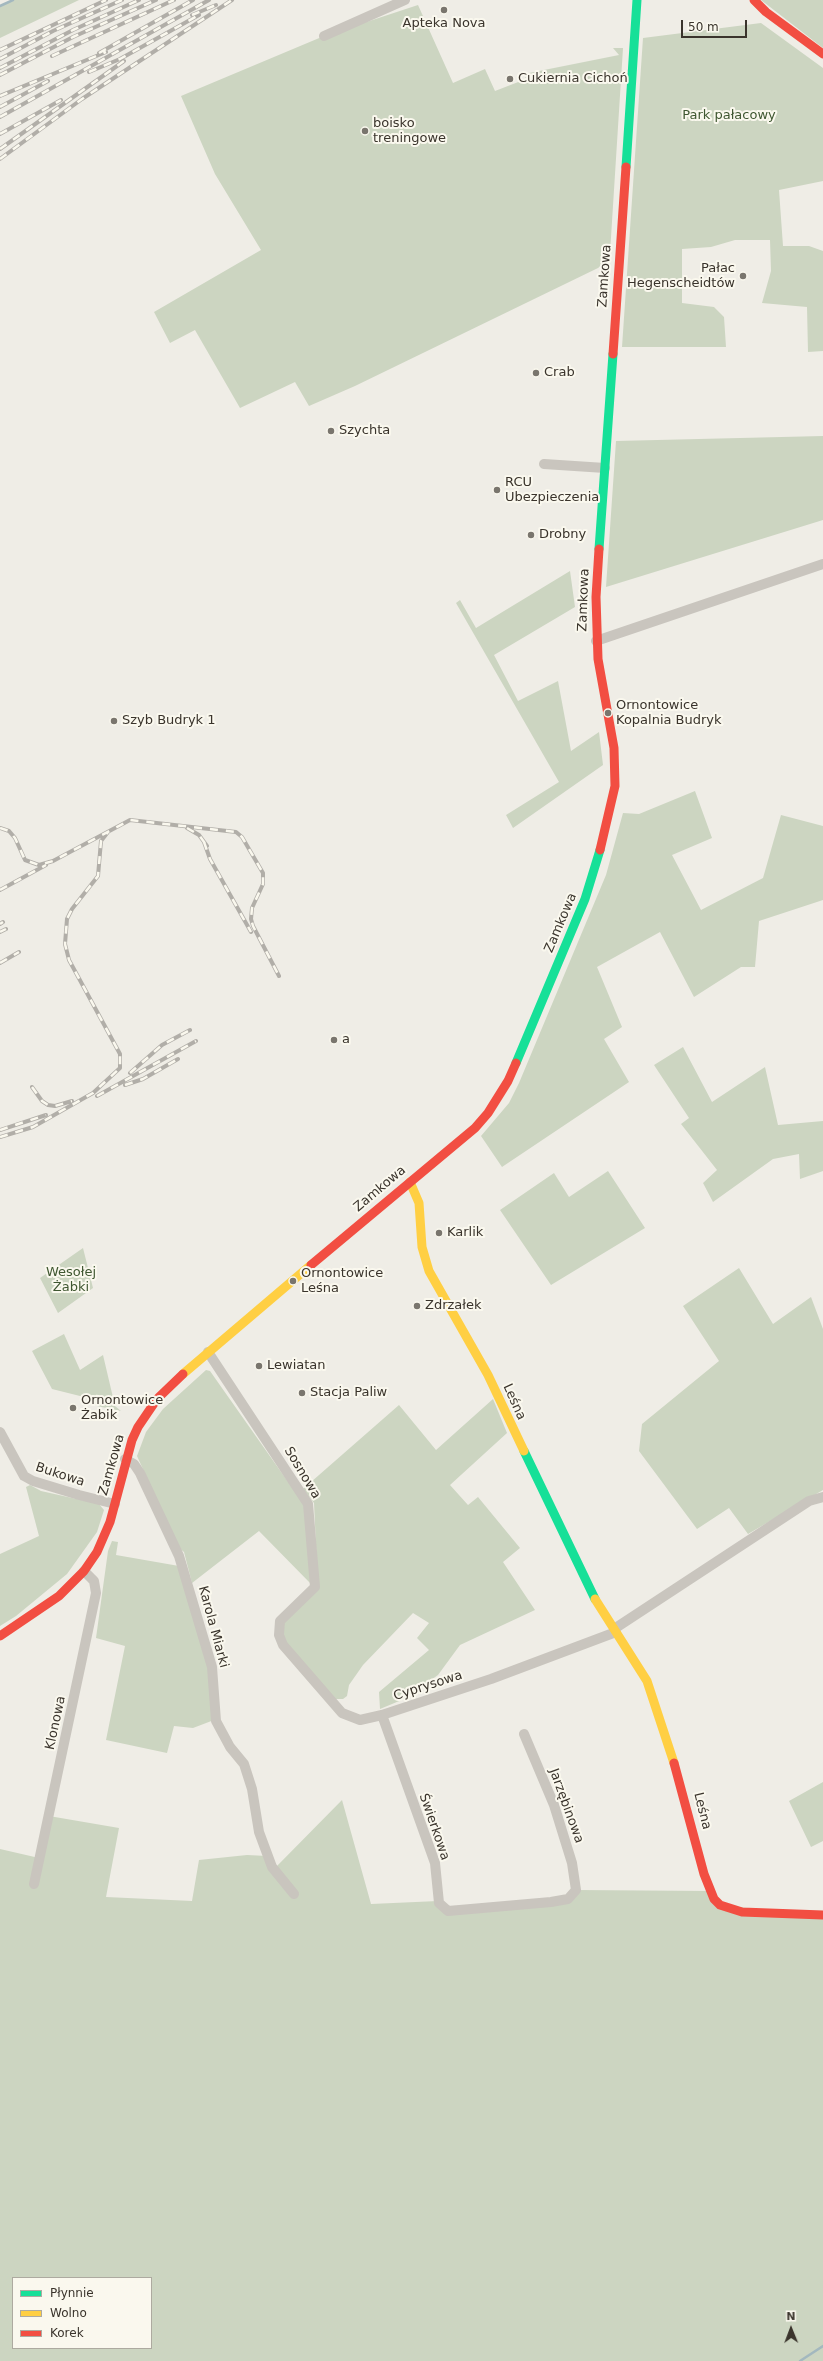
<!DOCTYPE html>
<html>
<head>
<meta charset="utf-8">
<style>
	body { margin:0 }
	#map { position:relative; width:823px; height:2361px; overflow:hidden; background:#efede6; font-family:"DejaVu Sans",sans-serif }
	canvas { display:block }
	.legend { position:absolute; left:12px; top:2277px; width:140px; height:72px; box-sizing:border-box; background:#faf8ee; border:1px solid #adaaa0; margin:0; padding:5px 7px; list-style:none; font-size:12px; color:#3a342c }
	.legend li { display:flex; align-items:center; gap:8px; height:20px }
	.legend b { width:20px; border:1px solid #adaaa0 }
	.north { position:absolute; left:771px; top:2309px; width:40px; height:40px; -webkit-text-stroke:3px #faf8ee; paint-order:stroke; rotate:359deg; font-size:11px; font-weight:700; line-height:16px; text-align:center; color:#3a342c }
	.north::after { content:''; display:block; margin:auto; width:14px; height:18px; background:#3a342c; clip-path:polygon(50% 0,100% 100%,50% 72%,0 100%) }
	.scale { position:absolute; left:681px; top:20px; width:66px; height:18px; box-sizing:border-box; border:2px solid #3a342c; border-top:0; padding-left:5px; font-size:12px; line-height:14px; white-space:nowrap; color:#3a342c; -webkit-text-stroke:3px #faf8ee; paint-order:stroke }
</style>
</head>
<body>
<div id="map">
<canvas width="823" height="2361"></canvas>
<ul class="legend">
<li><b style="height:5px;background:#16e098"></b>Płynnie</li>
<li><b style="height:5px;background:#ffcf43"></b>Wolno</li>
<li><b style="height:5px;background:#f24e42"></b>Korek</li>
</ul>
<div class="north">N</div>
<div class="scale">50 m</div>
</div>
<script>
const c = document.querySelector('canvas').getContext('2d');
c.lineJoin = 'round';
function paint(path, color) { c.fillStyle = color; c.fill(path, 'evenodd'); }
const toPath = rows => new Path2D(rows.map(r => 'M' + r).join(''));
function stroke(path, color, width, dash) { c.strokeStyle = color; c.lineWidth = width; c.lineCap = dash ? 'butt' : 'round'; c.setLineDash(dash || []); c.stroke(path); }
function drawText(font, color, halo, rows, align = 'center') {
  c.font = font + ' "DejaVu Sans",sans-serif'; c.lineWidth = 4; c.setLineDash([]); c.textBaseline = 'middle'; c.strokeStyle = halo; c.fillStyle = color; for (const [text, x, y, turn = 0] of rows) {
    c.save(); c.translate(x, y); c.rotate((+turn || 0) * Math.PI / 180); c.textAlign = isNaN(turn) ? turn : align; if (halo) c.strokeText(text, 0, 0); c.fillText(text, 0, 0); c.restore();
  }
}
paint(toPath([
	[13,0,79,0,0,38,0,6],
	[761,0,823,0,823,48],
	[418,5,453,83,485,69,495,91,526,79,524,74,619,55,613,48,623,48,610,253,607,261,598,268,355,386,309,406,295,382,240,408,195,330,170,343,154,312,261,250,215,174,181,96,324,36],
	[761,23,823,68,823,181,779,190,783,246,809,246,823,251,823,351,808,352,807,307,762,303,771,271,770,240,735,240,711,247,682,249,682,303,714,307,724,317,726,347,622,347,643,38],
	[823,436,823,520,606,587,616,441],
	[570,571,575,607,494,655,518,701,558,681,571,751,599,732,603,765,513,828,506,815,559,782,456,603,460,600,476,628],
	[695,791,712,838,672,855,701,910,763,878,781,815,823,826,823,900,759,921,755,967,741,967,694,997,660,932,597,967,622,1027,604,1039,629,1082,502,1167,481,1136,509,1103,519,1083,606,875,623,813,639,814],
	[683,1047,712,1102,765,1067,778,1125,823,1121,823,1171,800,1179,799,1154,773,1159,713,1202,703,1183,717,1170,681,1124,689,1118,654,1065],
	[608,1171,645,1228,551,1285,500,1210,554,1173,569,1197],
	[83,1248,93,1288,58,1313,40,1278],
	[739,1268,773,1324,811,1297,823,1329,823,1490,748,1534,729,1508,697,1529,639,1451,642,1424,719,1361,683,1306],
	[64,1334,80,1370,103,1355,115,1406,121,1411,97,1406,92,1399,52,1389,32,1351],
	[206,1370,210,1371,305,1506,311,1584,259,1531,192,1583,184,1552,179,1548,137,1456,146,1432,163,1409],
	[493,1399,507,1433,450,1485,468,1505,478,1497,520,1548,503,1562,535,1610,460,1645,438,1675,404,1699,380,1709,379,1692,429,1650,417,1638,429,1623,413,1613,363,1665,349,1685,347,1696,343,1699,334,1699,288,1647,282,1634,284,1623,318,1589,314,1503,303,1489,399,1405,436,1450],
	[30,1485,41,1491,99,1504,104,1510,97,1532,67,1574,16,1616,0,1626,0,1554,39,1536,26,1487],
	[112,1541,118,1542,116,1555,179,1566,211,1673,214,1720,193,1728,174,1726,167,1753,106,1740,125,1646,96,1638,108,1551],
	[823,1782,823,1841,811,1847,789,1801],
	[342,1800,371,1904,438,1901,448,1911,551,1902,576,1890,711,1891,720,1905,823,1916,823,2361,0,2361,0,1849,39,1858,49,1816,119,1828,106,1897,192,1901,199,1860,247,1855,267,1856,276,1867],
	[13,2278,151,2278,151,2348,13,2348]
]), '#ccd5c1');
stroke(toPath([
	[0,6,13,0],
	[800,2361,823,2346]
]), '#a3b8bf', 2.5);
stroke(toPath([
	[324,36,405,0],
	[544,464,605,468],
	[596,641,823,564],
	[208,1352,308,1504,315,1587,280,1621,279,1635,283,1645,342,1713,360,1720,382,1715,491,1679,616,1632],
	[0,1432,24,1476,33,1481,79,1495,115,1504],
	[125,1459,134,1464,140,1473,179,1556,212,1667,216,1721,230,1747,244,1764,252,1789,259,1832,272,1867,294,1894],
	[614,1629,809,1501,823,1497],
	[382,1715,435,1863,439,1903,448,1911,551,1902,568,1899,576,1890,572,1863,554,1805,524,1734],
	[34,1884,96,1593,94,1581,84,1571]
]), '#c9c5be', 10);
stroke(toPath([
	[626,167,637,0],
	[599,549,613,354],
	[516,1063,585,899,600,850],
	[524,1451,595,1599]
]), '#16e098', 9);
stroke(toPath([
	[410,1182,419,1203,422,1247,429,1271,488,1375,524,1451],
	[183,1374,311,1265],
	[595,1599,647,1681,674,1763]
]), '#ffcf43', 9);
stroke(toPath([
	[754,0,766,12,823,54],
	[613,354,626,167],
	[599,549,596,597,598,659,614,748,615,786,600,850],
	[311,1265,475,1128,488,1113,508,1081,516,1063],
	[0,1636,59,1596,84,1571,97,1552,110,1522,132,1440,138,1427,157,1399,183,1374],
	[674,1763,704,1874,714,1899,720,1905,742,1912,823,1915]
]), '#f24e42', 9);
const rail = toPath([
	[192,15,216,5],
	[0,50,106,0],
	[99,53,193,0],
	[52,56,174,0],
	[0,59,53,31,122,0],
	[0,68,73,30,139,0],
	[89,72,120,59,199,15],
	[0,75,73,37,156,0],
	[0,96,106,52],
	[0,107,48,81],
	[0,117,209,0],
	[0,134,61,100],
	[0,149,124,61],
	[0,159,82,99,232,0],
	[0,828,9,831,15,838,25,860,39,865,53,861,130,820,236,832,242,837,263,873,263,884,252,908,251,919,253,926,279,976],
	[187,828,199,835,207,846],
	[204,842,210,859,251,932],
	[0,890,46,865],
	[0,924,3,922],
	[0,932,6,929],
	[0,963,19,952],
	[130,1073,162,1045,190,1030],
	[125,1085,143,1079,178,1059],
	[32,1087,42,1101,48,1105,55,1106,72,1101],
	[97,1096,196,1041],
	[0,1130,46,1115],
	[0,1137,33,1127,93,1093,120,1068,120,1054,69,960,65,944,67,919,72,909,98,876,101,841,108,832]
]);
stroke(rail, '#b1aea8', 4);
stroke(rail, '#faf8ee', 2.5, [8]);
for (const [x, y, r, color] of [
	[444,10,4,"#79756d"],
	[510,79,4,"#79756d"],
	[365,131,4,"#79756d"],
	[743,276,4,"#79756d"],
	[536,373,4,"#79756d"],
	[331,431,4,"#79756d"],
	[497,490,4,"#79756d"],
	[531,535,4,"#79756d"],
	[608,713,4,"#79756d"],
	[114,721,4,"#79756d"],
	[334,1040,4,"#79756d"],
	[439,1233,4,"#79756d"],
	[293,1281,4,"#79756d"],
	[417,1306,4,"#79756d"],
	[259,1366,4,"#79756d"],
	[302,1393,4,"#79756d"],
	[73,1408,4,"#79756d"]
]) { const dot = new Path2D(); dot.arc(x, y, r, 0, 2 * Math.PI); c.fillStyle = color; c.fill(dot); stroke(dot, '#faf8ee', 1.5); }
drawText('13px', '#3a342c', '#faf8ee', [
	["Apteka Nova",444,24,"center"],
	["Cukiernia Cichoń",518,79],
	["boisko",373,124],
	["treningowe",373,139],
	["Pałac",735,269,"right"],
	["Hegenscheidtów",735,284,"right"],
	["Crab",544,373],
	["Szychta",339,431],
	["RCU",505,483],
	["Ubezpieczenia",505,498],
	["Drobny",539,535],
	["Ornontowice",616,706],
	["Kopalnia Budryk",616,721],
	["Szyb Budryk 1",122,721],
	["a",342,1040],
	["Karlik",447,1233],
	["Ornontowice",301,1274],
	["Leśna",301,1289],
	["Zdrzałek",425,1306],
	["Lewiatan",267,1366],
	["Stacja Paliw",310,1393],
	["Ornontowice",81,1401],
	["Żabik",81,1416]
], 'left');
drawText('13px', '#3f5731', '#faf8ee', [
	["Park pałacowy",729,116],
	["Wesołej",71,1273],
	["Żabki",71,1288]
]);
drawText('13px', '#3a342c', '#faf8ee', [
	["Zamkowa",605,276,-86],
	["Zamkowa",584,600,-88],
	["Zamkowa",561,923,-67],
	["Zamkowa",380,1189,-40],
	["Leśna",514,1402,66],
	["Zamkowa",112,1465,-74],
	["Sosnowa",302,1473,59],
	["Bukowa",60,1475,18],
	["Karola Miarki",213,1627,75],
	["Cyprysowa",428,1686,-18],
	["Klonowa",56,1723,-78],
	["Jarzębinowa",566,1806,70],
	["Leśna",702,1811,76],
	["Świerkowa",434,1827,71]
]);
</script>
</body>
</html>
